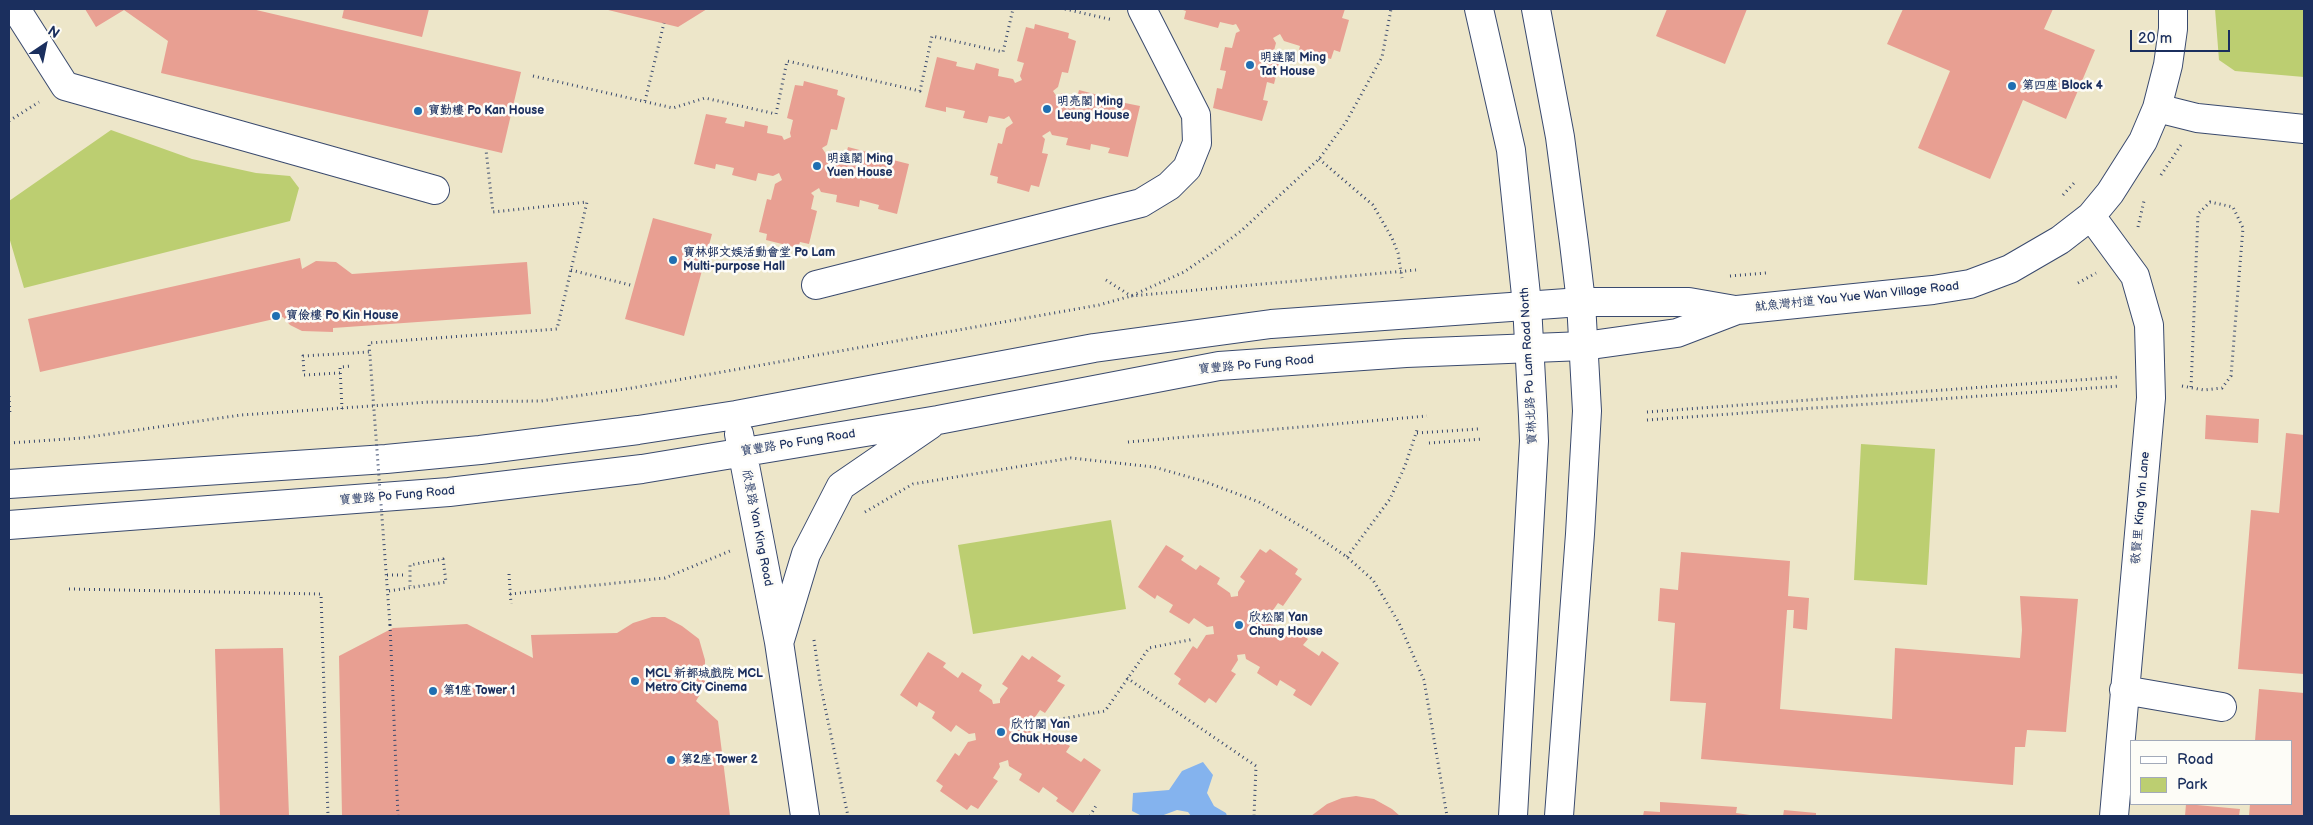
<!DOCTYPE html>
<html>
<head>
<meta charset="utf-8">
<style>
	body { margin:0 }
	#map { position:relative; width:2313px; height:825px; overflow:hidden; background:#ede6c9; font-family:"Balsamiq Sans",sans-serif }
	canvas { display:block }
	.frame { position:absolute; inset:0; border:10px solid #1b2f5e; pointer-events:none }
	.legend { position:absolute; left:2130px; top:740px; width:162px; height:65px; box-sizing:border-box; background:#fdfcf7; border:1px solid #a3aaba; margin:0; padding:6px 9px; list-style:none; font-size:15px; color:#1b2f5e }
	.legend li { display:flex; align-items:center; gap:10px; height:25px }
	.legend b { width:25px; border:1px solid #a3aaba }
	.north { position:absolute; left:20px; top:20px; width:50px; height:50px; -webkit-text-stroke:4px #fdfcf7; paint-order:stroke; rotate:34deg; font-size:14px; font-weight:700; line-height:20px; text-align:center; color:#1b2f5e }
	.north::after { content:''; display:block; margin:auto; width:18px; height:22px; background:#1b2f5e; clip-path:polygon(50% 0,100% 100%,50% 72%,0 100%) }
	.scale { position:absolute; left:2130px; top:30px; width:100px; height:22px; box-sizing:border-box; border:2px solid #1b2f5e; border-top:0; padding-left:6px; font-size:15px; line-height:18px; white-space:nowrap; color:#1b2f5e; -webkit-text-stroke:4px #fdfcf7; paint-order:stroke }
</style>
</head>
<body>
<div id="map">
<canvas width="2313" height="825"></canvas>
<div class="frame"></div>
<ul class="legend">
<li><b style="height:6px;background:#fff"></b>Road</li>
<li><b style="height:14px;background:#bcce71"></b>Park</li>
</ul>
<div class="north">N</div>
<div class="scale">20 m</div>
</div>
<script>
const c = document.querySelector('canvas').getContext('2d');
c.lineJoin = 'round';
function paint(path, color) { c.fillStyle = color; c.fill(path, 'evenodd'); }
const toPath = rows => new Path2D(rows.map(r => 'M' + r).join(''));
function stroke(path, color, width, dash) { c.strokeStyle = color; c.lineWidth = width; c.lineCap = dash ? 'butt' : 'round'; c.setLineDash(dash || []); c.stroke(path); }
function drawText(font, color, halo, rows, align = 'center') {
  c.font = font + ' "Balsamiq Sans","LXGW WenKai TC",sans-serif'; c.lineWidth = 5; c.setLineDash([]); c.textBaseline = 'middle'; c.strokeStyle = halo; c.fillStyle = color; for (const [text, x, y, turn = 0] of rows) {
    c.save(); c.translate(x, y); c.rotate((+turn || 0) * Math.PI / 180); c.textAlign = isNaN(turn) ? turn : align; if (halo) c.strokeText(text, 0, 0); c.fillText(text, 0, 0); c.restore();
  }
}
paint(toPath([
	[2215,9,2304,9,2304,77,2235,71,2219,60],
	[111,130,192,159,256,173,290,176,299,188,290,221,24,288,9,237,9,201],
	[1861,444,1935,449,1927,585,1854,580],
	[1111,520,1126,609,973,634,958,545]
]), '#bcce71');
paint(toPath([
	[1203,762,1213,775,1207,793,1214,806,1226,813,1227,816,1191,816,1188,812,1177,810,1161,816,1142,816,1132,811,1133,793,1169,790,1182,771]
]), '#84b3ee');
paint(toPath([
	[85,9,252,9,521,72,502,153,161,73,168,41,124,10,96,27],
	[344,9,429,9,422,37,342,18],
	[604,9,707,9,678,27],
	[1180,9,1345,9,1342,18,1349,20,1340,52,1334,50,1331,59,1299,50,1300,46,1284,41,1280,34,1273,38,1276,43,1272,58,1280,60,1274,84,1267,82,1263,100,1268,101,1262,121,1213,108,1217,88,1222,89,1226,71,1220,70,1225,47,1232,48,1236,33,1240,31,1236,24,1233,25,1220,22,1218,28,1184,19,1186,11],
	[1667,9,1747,9,1725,64,1656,36],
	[1903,9,2053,9,2044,29,2095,50,2066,119,2023,100,1990,179,1918,148,1950,71,1887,44],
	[1035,24,1069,33,1068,38,1076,41,1068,73,1062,72,1058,87,1053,91,1057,97,1062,93,1077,97,1079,90,1102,96,1101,103,1119,107,1120,102,1140,106,1128,157,1108,153,1110,148,1091,144,1090,150,1066,145,1068,138,1052,135,1050,131,1042,136,1045,139,1042,153,1048,154,1039,187,1031,185,1029,192,997,183,998,177,990,175,998,143,1002,144,1006,128,1013,123,1009,116,1004,119,989,116,987,123,963,118,965,111,946,107,946,112,925,107,937,57,957,62,956,66,974,70,976,63,999,69,998,76,1013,79,1015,83,1022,80,1020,76,1024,63,1017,61,1026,27,1034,29],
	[804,81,838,90,837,95,845,98,837,130,831,129,827,145,822,148,826,154,831,151,846,154,848,147,871,153,870,159,888,163,889,159,909,164,897,214,878,209,879,205,860,200,859,207,836,202,837,195,821,192,819,188,811,193,814,196,811,209,817,211,809,244,800,242,798,248,766,240,767,234,759,232,767,199,771,200,775,184,782,180,779,173,773,176,758,173,756,181,732,175,734,168,716,164,715,169,694,164,706,114,727,118,725,123,744,127,745,121,768,126,767,133,782,136,784,140,791,137,790,133,793,120,787,118,795,85,803,86],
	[653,218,712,234,684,336,625,319],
	[300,258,302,269,316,261,336,262,352,274,527,262,531,314,333,328,333,332,302,331,290,325,283,317,40,372,28,319],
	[2206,415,2259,419,2258,443,2205,439],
	[2286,433,2304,435,2304,674,2238,669,2251,510,2279,513],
	[1166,545,1184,556,1181,560,1196,570,1200,565,1220,578,1217,584,1230,593,1231,597,1238,596,1238,592,1245,581,1240,577,1260,549,1266,553,1270,549,1298,569,1295,574,1302,579,1283,606,1278,603,1269,616,1262,617,1264,624,1271,623,1284,632,1287,626,1308,639,1303,645,1319,656,1322,651,1339,663,1311,706,1293,695,1296,690,1280,680,1277,686,1257,673,1260,667,1246,659,1245,654,1237,655,1238,660,1231,671,1236,674,1216,703,1209,698,1205,703,1178,684,1181,679,1174,674,1193,646,1197,649,1206,635,1214,634,1213,626,1207,627,1194,618,1189,624,1169,612,1173,605,1157,595,1155,599,1138,587],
	[1681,552,1790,561,1788,596,1809,598,1807,630,1793,628,1794,610,1787,610,1780,709,1892,719,1895,648,2020,658,2022,630,2020,596,2078,599,2066,732,2027,730,2025,747,2015,747,2013,785,1701,759,1706,703,1670,701,1675,623,1658,621,1660,588,1678,590],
	[652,617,665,617,682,626,699,639,705,660,705,686,696,701,718,721,730,816,342,816,339,656,393,628,467,624,533,658,531,635,617,633,633,623],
	[283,648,289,816,220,816,215,649],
	[928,652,946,663,943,667,958,678,962,672,982,685,979,691,992,700,993,704,1000,703,1000,699,1008,688,1002,684,1022,655,1029,660,1032,656,1061,676,1057,681,1065,685,1045,713,1040,710,1031,723,1025,724,1027,731,1033,730,1046,739,1049,733,1070,746,1066,752,1081,762,1084,758,1101,770,1073,813,1056,801,1058,798,1043,787,1039,793,1019,780,1022,774,1009,766,1008,760,999,763,1000,767,993,778,998,781,978,809,971,805,967,810,940,791,943,786,936,781,955,753,959,756,968,742,976,740,975,733,969,734,956,725,951,732,932,718,935,712,919,702,917,707,900,695],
	[2259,689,2304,693,2304,816,2249,816,2250,804,2292,804,2292,741,2255,741],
	[1356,796,1374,799,1392,809,1400,816,1311,816,1327,804,1342,798],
	[1660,802,1737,807,1736,813,1757,816,1643,816,1644,811,1660,812],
	[2186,804,2240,809,2239,816,2185,816],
	[1784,810,1816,813,1816,816,1783,816]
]), '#e89f92');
const minor = toPath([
	[16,9,65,86,435,190],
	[2157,108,2197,118,2304,129],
	[2091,216,2135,276,2149,325,2151,398,2114,816],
	[816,285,1141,203,1169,186,1187,168,1197,143,1196,115,1142,9],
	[739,434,779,642,805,816],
	[9,484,386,459,480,450,638,430,736,415,1094,348,1271,324,1581,302,1689,302,1735,310],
	[9,525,449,492,642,469,938,420,1219,366,1406,353,1584,346,1677,333,1737,310,1933,290,1970,284,2010,269,2060,240,2091,216,2110,193,2143,141,2157,108,2168,65,2173,29,2173,9],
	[780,640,806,554,841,486,930,425],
	[2124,690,2222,707]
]);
const major = toPath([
	[1479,9,1511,150,1527,305,1533,416,1534,441,1513,816],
	[1536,9,1560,137,1574,243,1581,302,1587,411,1580,534,1559,816]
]);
stroke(minor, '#3a4a6e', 30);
stroke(major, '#3a4a6e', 30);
stroke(toPath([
	[1065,9,1113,20],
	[533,76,673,108,705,98,776,114,787,61,920,91,932,36,1003,52,1013,9],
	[645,101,664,23],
	[9,121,39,102],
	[1319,159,1373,205,1392,238,1398,253,1402,278],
	[2161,175,2181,145],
	[2063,195,2074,183],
	[2138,227,2144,201],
	[571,270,634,286],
	[1730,276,1766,273],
	[1106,280,1131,296,1416,270],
	[2078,283,2096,273],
	[340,373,304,375,303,356,369,352],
	[2182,386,2204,390,2222,388,2231,376,2243,228,2233,207,2210,202,2198,214,2191,388],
	[9,396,10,415],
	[342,409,340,367,352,366],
	[1647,412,2119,377],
	[1647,420,2120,386],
	[1417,433,1478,429],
	[1128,442,1427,416],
	[9,443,82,438,241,415,429,402,541,401,632,388,1099,305,1131,296,1184,272,1213,252,1241,231,1319,159,1346,122,1382,57,1391,9],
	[1429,443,1483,439],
	[865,512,913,484,1071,458,1154,467,1203,481,1259,502,1311,532,1347,557,1373,580,1399,623,1424,680,1447,816],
	[1347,557,1390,499,1405,466,1417,430],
	[509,574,511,604],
	[387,575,406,575],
	[69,589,321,594,328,816],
	[389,591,446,582,443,559,410,565,410,586],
	[510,594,665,578,730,551],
	[390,625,398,816],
	[814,640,820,683,848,816],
	[1127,678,1256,766,1254,816],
	[1044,722,1105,711,1149,648,1194,639],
	[1090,816,1097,804]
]), '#3a4a6e', 3, [1, 4]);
stroke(minor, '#fff', 28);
stroke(major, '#fff', 28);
stroke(toPath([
	[390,625,369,343,557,329,587,202,493,212,486,150]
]), '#3a4a6e', 3, [1, 4]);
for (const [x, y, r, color] of [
	[1250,65,5,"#1f6fb2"],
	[2012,86,5,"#1f6fb2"],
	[1047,109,5,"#1f6fb2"],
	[418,111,5,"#1f6fb2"],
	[817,166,5,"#1f6fb2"],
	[673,260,5,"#1f6fb2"],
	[276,316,5,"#1f6fb2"],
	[1239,625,5,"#1f6fb2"],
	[635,681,5,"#1f6fb2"],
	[433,691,5,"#1f6fb2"],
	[1001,732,5,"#1f6fb2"],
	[671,760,5,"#1f6fb2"]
]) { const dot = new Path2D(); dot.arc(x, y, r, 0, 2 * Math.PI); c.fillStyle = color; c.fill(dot); stroke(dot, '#fdfcf7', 2); }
drawText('bold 12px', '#1b2f5e', '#fdfcf7', [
	["明達閣 Ming",1260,58],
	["Tat House",1260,72],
	["第四座 Block 4",2022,86],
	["明亮閣 Ming",1057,102],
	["Leung House",1057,116],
	["寶勤樓 Po Kan House",428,111],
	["明遠閣 Ming",827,159],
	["Yuen House",827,173],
	["寶林邨文娛活動會堂 Po Lam",683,253],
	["Multi-purpose Hall",683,267],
	["寶儉樓 Po Kin House",286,316],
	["欣松閣 Yan",1249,618],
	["Chung House",1249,632],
	["MCL 新都城戲院 MCL",645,674],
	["Metro City Cinema",645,688],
	["第1座 Tower 1",443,691],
	["欣竹閣 Yan",1011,725],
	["Chuk House",1011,739],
	["第2座 Tower 2",681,760]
], 'left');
drawText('12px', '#1b2f5e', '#fdfcf7', [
	["魷魚灣村道 Yau Yue Wan Village Road",1857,297,-6],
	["寶豐路 Po Fung Road",1256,365,-5],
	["寶琳北路 Po Lam Road North",1529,366,-93],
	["寶豐路 Po Fung Road",798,443,-9],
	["寶豐路 Po Fung Road",397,496,-5],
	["敬賢里 King Yin Lane",2141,508,-85],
	["欣景路 Yan King Road",757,528,79]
]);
</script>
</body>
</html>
